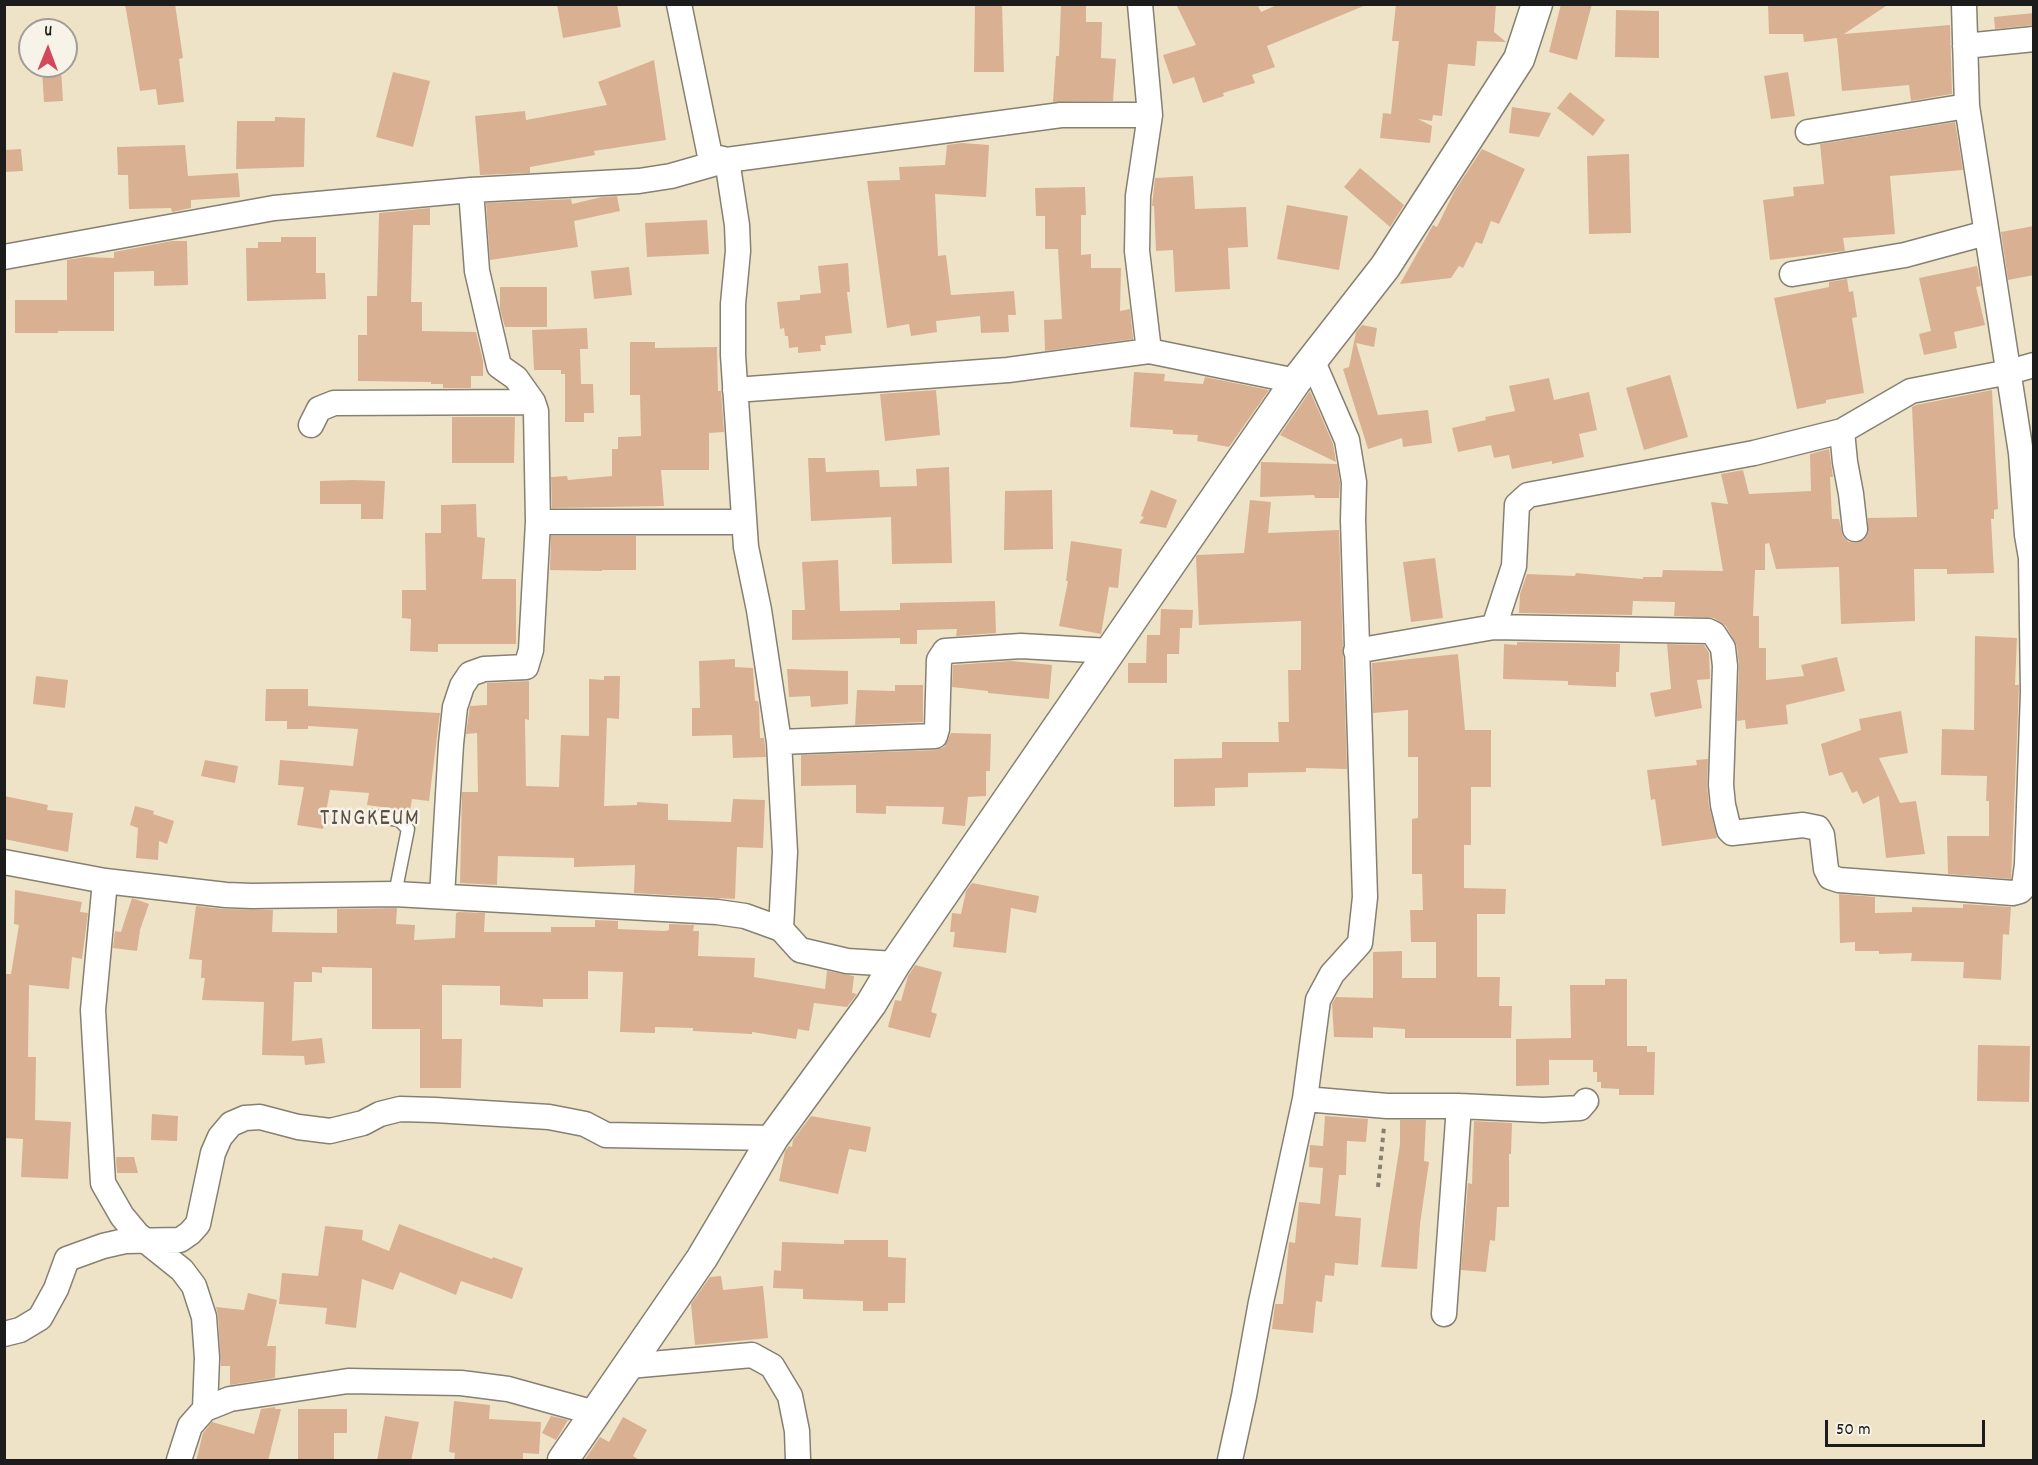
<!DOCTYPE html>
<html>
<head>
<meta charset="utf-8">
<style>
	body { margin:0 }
	#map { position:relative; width:2038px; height:1465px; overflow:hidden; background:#efe3c7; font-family:Dekko,sans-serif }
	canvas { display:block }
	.frame { position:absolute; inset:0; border:6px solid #1c1c1c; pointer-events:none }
	.north { position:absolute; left:18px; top:18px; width:60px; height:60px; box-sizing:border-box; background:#f7f3e8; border:2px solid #9f9d96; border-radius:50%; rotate:1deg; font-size:16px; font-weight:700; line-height:24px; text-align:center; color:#1c1c1c }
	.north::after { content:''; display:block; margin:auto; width:21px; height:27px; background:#d1495b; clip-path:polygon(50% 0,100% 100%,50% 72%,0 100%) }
	.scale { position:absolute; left:1825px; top:1420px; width:160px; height:27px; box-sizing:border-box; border:3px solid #1c1c1c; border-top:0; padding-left:8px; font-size:18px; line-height:21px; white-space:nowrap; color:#1c1c1c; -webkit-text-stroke:4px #f7f3e8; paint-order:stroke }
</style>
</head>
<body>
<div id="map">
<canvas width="2038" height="1465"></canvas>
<div class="frame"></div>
<div class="north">U</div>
<div class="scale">50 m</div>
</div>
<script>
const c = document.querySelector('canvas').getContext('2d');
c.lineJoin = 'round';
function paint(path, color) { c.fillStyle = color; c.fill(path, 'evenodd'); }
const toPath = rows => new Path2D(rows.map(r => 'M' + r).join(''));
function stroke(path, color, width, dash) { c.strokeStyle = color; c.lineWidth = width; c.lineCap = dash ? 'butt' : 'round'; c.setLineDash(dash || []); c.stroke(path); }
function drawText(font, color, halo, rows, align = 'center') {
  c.font = font + ' Dekko,sans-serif'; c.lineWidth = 5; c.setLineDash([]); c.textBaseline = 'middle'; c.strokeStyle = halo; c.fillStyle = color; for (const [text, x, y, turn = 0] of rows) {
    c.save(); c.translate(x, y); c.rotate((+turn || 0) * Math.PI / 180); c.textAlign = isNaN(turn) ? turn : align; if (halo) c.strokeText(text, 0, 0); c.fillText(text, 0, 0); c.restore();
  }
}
paint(toPath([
	[125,4,175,4,183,58,179,59,184,102,158,105,156,89,140,91],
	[557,4,617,4,621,27,563,38],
	[975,4,1002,4,1004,72,974,72],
	[1061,4,1086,4,1086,22,1102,22,1101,58,1116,59,1113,101,1053,102,1056,56,1059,56],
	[1176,4,1257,4,1261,12,1279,4,1366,5,1267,46,1275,67,1252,75,1255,83,1223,93,1224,96,1203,103,1194,77,1173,84,1163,55,1196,45],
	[1396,4,1496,4,1494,32,1506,42,1477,41,1475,66,1448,64,1442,116,1433,115,1432,121,1418,119,1432,126,1430,143,1380,138,1383,113,1391,114,1399,41,1392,41],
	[1561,4,1592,4,1577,60,1549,52],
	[1768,4,1889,4,1844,34,1950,25,1952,94,1911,101,1909,85,1842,91,1837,38,1804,42,1803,34,1769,34],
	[1616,10,1659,11,1659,58,1615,57],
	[2034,13,2034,25,1995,29,1994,17],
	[654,60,666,140,594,151,595,155,530,167,530,173,480,175,475,116,525,111,526,120,607,105,598,82],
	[61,68,63,101,44,102,42,70],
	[393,72,430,81,413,147,376,137],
	[1788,72,1795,116,1771,119,1764,76],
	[1570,92,1605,120,1593,136,1557,108],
	[1512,107,1551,113,1539,137,1509,133],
	[275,117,305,118,304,167,236,169,237,121,275,121],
	[1955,122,1963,170,1890,176,1895,234,1843,238,1845,251,1770,260,1763,200,1794,196,1793,187,1824,184,1820,144],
	[962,143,989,145,986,197,935,194,938,256,946,255,951,295,1014,291,1016,315,1008,315,1009,332,981,333,980,316,936,321,937,332,911,336,909,324,887,328,867,181,900,180,899,167,945,165,947,145],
	[185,145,188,176,238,173,240,197,191,200,191,208,172,212,171,208,129,209,128,175,118,175,117,147],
	[21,149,23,171,4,172,4,150],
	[1482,149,1525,169,1499,224,1491,221,1482,244,1476,242,1463,268,1459,266,1451,278,1400,284,1433,225,1437,227,1454,192],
	[1629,154,1631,233,1589,234,1587,156],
	[1360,168,1404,205,1390,227,1344,187],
	[1193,176,1195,209,1246,207,1248,247,1228,248,1230,289,1175,292,1173,250,1156,251,1154,206,1152,206,1155,178],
	[1085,187,1086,215,1081,215,1081,255,1091,254,1091,268,1121,268,1120,311,1130,309,1133,339,1045,351,1044,320,1062,319,1058,249,1045,249,1045,216,1036,216,1035,188],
	[617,196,620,211,574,221,578,247,490,260,486,203,571,199,572,204,602,197],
	[1287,205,1348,216,1339,270,1277,259],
	[430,208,430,225,413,225,411,302,422,302,422,331,476,332,483,361,483,376,471,376,471,388,443,388,443,384,431,384,431,382,358,381,358,335,367,335,367,296,377,296,379,213],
	[707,220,709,254,647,257,645,223],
	[2034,226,2034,275,2008,280,2001,232],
	[281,237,316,237,316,273,325,273,326,299,247,301,246,248,258,248,258,242,281,242],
	[172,241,187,241,188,285,154,286,154,271,114,272,114,331,58,331,58,333,15,333,15,300,67,300,67,260,85,257,114,258,114,252],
	[848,263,850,292,847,292,852,333,825,336,826,345,820,345,821,351,798,353,798,347,789,348,788,336,785,336,784,328,780,329,777,302,800,300,800,295,821,293,818,266],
	[1977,266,1981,286,1976,287,1985,325,1954,332,1957,348,1924,355,1919,334,1931,331,1919,278],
	[629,267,632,295,594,299,591,271],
	[1847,279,1849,292,1853,291,1857,317,1852,318,1864,393,1826,400,1826,403,1797,409,1774,298,1829,287,1829,282],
	[500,287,547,287,547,327,505,327,500,309],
	[1362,325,1377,328,1374,347,1356,343,1378,415,1428,410,1432,443,1403,447,1402,438,1368,449,1343,369,1349,367,1356,332],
	[587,328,588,349,580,349,581,384,593,384,594,413,584,413,584,422,565,422,565,374,561,374,561,370,534,370,532,330],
	[630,342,655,342,655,348,717,347,718,391,721,391,724,432,709,433,709,470,661,470,664,506,552,508,551,477,567,476,568,480,612,476,612,449,618,449,618,437,641,436,640,395,630,395],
	[1134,372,1165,374,1164,381,1203,384,1205,377,1269,390,1229,447,1197,441,1198,435,1173,434,1173,430,1130,427],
	[1670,375,1688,437,1644,450,1626,388],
	[1549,378,1554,400,1589,392,1597,430,1579,434,1584,457,1552,464,1552,461,1512,469,1509,455,1494,458,1491,445,1458,452,1452,428,1486,420,1485,417,1515,411,1509,386],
	[936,390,940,435,885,441,880,394],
	[1992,390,1998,509,1994,510,1994,519,1991,519,1994,573,1947,574,1947,569,1914,569,1915,621,1841,624,1839,567,1776,569,1769,543,1765,544,1765,570,1755,570,1753,616,1759,616,1759,648,1766,648,1766,680,1804,676,1801,665,1837,657,1845,691,1786,705,1788,724,1746,729,1745,720,1737,721,1739,666,1737,646,1726,626,1714,618,1674,616,1675,602,1633,601,1632,615,1519,613,1520,594,1527,574,1575,576,1576,573,1643,579,1643,577,1662,577,1663,570,1723,571,1711,502,1728,504,1721,474,1743,470,1749,494,1811,491,1810,454,1829,449,1833,477,1830,477,1832,519,1839,519,1843,537,1849,542,1856,543,1864,540,1868,534,1868,518,1917,517,1912,407,1916,405],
	[1310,391,1333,444,1336,462,1280,435],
	[452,417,515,417,514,463,452,463],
	[808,458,825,458,826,472,879,470,880,487,917,486,916,469,949,467,952,563,892,564,891,517,811,521],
	[1261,462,1337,464,1340,483,1339,498,1315,498,1314,495,1260,497],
	[353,480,385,481,383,519,361,519,361,504,320,504,320,481],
	[1052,490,1053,549,1004,550,1005,491],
	[1151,490,1177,500,1166,528,1139,523,1144,517,1141,516],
	[1250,500,1271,502,1268,533,1339,530,1347,769,1306,768,1306,772,1248,773,1248,787,1215,788,1215,806,1174,807,1174,759,1222,758,1222,742,1279,742,1278,722,1289,722,1288,670,1301,670,1301,621,1199,625,1196,557,1197,555,1244,553],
	[476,504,477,537,485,538,482,579,516,579,516,644,438,644,438,652,410,651,411,619,402,618,402,590,426,590,425,533,441,533,441,505],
	[551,536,636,536,636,570,602,570,602,571,550,570],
	[1071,541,1122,549,1118,588,1109,587,1101,634,1059,626,1068,581,1066,581],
	[1435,558,1443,618,1411,622,1403,562],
	[838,560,840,611,900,610,900,603,995,601,996,633,956,636,957,629,917,630,917,644,900,644,900,638,792,640,792,610,805,610,802,562],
	[1161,609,1193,610,1192,628,1180,628,1179,654,1167,654,1167,683,1128,683,1128,663,1146,663,1147,635,1160,635],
	[1975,636,2017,638,2015,685,2019,685,2017,737,2011,879,1948,874,1947,836,1989,836,1989,801,1986,801,1987,776,1941,775,1942,729,1974,730],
	[1517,642,1620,644,1619,672,1616,672,1616,687,1568,685,1568,681,1503,679,1504,644,1517,645],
	[1667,644,1704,645,1709,653,1710,679,1697,680,1702,708,1655,717,1650,693,1671,689],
	[1458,654,1465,730,1491,730,1491,787,1471,787,1471,845,1464,845,1464,888,1506,889,1505,914,1477,914,1477,977,1500,977,1499,1006,1512,1006,1511,1038,1405,1038,1405,1029,1373,1027,1373,1038,1334,1037,1332,1004,1336,997,1373,998,1373,952,1402,951,1402,978,1436,978,1436,942,1411,942,1410,910,1423,910,1422,874,1412,874,1412,819,1418,818,1418,757,1408,757,1408,710,1373,713,1372,663],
	[735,659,735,667,753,668,755,701,758,701,759,706,760,738,764,738,766,757,733,758,732,735,692,736,692,708,700,708,699,661],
	[1011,661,1052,665,1049,699,988,693,988,691,952,687,953,665],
	[787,669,848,671,848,704,811,707,810,696,789,697],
	[36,676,68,680,65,708,33,704],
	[604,676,620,676,619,719,607,718,604,806,637,805,637,802,668,804,668,820,731,822,733,799,765,800,763,848,737,847,735,899,634,893,635,865,574,867,574,858,498,856,497,885,460,883,462,792,478,792,477,733,466,734,470,706,487,705,487,683,529,681,529,720,525,719,526,786,559,787,561,735,589,736,589,679,604,680],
	[895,685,923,685,923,722,855,725,857,690,895,691],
	[266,689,308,689,308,706,440,713,429,801,412,799,410,811,367,805,369,793,330,790,323,829,297,825,304,787,278,785,280,760,353,766,358,729,308,726,308,729,287,729,287,721,265,721],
	[1901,711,1908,753,1879,758,1900,803,1916,801,1925,854,1886,858,1879,796,1863,804,1857,791,1852,793,1842,772,1829,776,1821,744,1861,730,1859,719],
	[951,733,991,734,990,771,986,771,986,796,968,797,965,826,942,824,944,807,886,806,886,814,856,813,856,785,801,786,801,755,936,750,944,747],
	[1708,759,1707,785,1709,806,1717,838,1662,846,1655,799,1651,800,1647,770,1697,765,1696,760],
	[205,760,238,766,235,783,201,776],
	[4,796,48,805,47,810,73,813,68,852,4,839],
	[135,806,154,811,153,814,174,821,167,844,159,841,158,860,136,858,138,828,130,825],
	[972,883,1039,896,1036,913,1011,908,1006,953,953,947,955,932,950,932,952,913,961,914,966,891],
	[15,890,82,902,80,912,88,913,82,959,72,957,69,989,29,985,28,1057,36,1057,35,1120,71,1122,68,1179,21,1177,23,1139,4,1138,4,974,11,974,19,925,14,924],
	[1839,894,1875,897,1875,913,1912,912,1912,907,1963,908,1963,904,2011,907,2009,935,2003,934,2001,980,1963,978,1964,962,1911,961,1912,953,1879,954,1879,951,1855,951,1855,942,1840,943],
	[132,898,149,904,140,930,137,951,113,948,115,931,121,932],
	[196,906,225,909,273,910,272,932,337,933,337,909,397,908,396,924,415,925,414,940,455,938,456,913,459,912,485,913,484,932,551,932,551,927,595,927,595,920,618,921,618,929,665,931,669,930,669,924,694,925,693,931,699,931,698,956,755,958,754,977,825,989,827,971,854,976,852,993,857,994,847,1007,814,1003,809,1031,798,1029,796,1039,752,1032,752,1034,693,1031,693,1028,655,1027,655,1033,620,1032,623,972,588,971,588,999,543,999,543,1007,500,1005,500,986,442,985,442,1039,462,1039,461,1088,420,1088,420,1029,372,1029,372,968,322,967,322,973,312,972,312,982,294,982,292,1041,322,1038,325,1063,305,1065,304,1056,262,1055,264,1002,202,1000,205,978,201,978,202,960,189,959],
	[915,965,942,972,931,1012,937,1014,930,1038,888,1027,895,1000,901,1001,908,976],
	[1605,979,1627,979,1627,1046,1647,1046,1647,1052,1655,1052,1654,1095,1619,1095,1619,1089,1601,1088,1601,1082,1597,1082,1597,1072,1593,1072,1593,1060,1549,1060,1549,1085,1516,1086,1516,1039,1571,1038,1570,985,1605,985],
	[1978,1045,2030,1046,2029,1102,1977,1101],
	[152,1114,178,1116,177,1141,151,1140],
	[811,1116,871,1127,866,1152,849,1149,838,1194,779,1181,785,1151,789,1146,792,1147,793,1140],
	[1325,1116,1368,1119,1366,1142,1347,1141,1346,1175,1339,1175,1335,1216,1361,1218,1358,1265,1335,1263,1334,1276,1325,1275,1322,1302,1316,1301,1313,1333,1272,1329,1275,1304,1283,1304,1289,1242,1295,1243,1299,1202,1320,1204,1323,1168,1309,1167,1310,1145,1323,1146],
	[1400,1120,1426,1120,1424,1161,1429,1162,1420,1224,1417,1269,1381,1267,1400,1144],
	[1474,1121,1512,1123,1511,1154,1509,1154,1509,1207,1497,1207,1495,1241,1490,1240,1486,1272,1461,1270,1468,1183,1472,1184],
	[116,1157,134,1157,138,1173,117,1173],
	[399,1224,492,1259,493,1257,523,1268,512,1299,461,1281,456,1295,400,1272,393,1290,362,1279,356,1328,325,1324,327,1308,279,1304,282,1273,318,1276,325,1226,363,1230,362,1240,389,1251],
	[844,1240,888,1240,888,1257,906,1258,905,1303,888,1303,888,1311,863,1311,863,1301,803,1299,803,1289,773,1288,774,1270,781,1271,782,1242,844,1244],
	[721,1276,723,1290,763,1286,768,1338,695,1345,691,1304,710,1277],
	[248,1293,277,1300,267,1346,276,1346,275,1378,230,1385,230,1366,221,1366,218,1316,216,1307,244,1310],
	[454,1401,490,1405,489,1419,541,1422,539,1454,523,1453,523,1461,454,1461,455,1453,449,1452],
	[275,1407,275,1409,281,1409,268,1461,196,1461,203,1433,212,1422,254,1434,261,1409],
	[298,1409,347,1409,347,1433,334,1433,334,1461,298,1461],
	[385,1416,419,1422,411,1461,377,1461],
	[551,1416,568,1420,556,1440,542,1433],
	[623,1417,647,1430,633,1456,641,1461,584,1461,600,1437,609,1442]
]), '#d9b192');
const service = toPath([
	[373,816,399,820,408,829,395,894]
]);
const minor = toPath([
	[679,4,710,156,727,160,737,225,738,251,733,304,733,355,746,547,759,610,779,742,785,852,781,929],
	[1140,4,1150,115,1138,196,1137,251,1149,351],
	[1965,46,2034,39],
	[1808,132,1967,106],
	[4,257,274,208,471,190,639,181,671,176,727,160,1061,115,1150,115],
	[1792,274,1905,255,1986,233],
	[735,390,1008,370,1149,351,1296,381],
	[311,425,319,409,334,403,533,402],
	[1842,431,1845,462,1851,494,1855,529],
	[538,522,743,522],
	[1494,627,1514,566,1517,505,1528,495,1754,453,1842,431,1911,391,2009,372,2034,365],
	[1356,651,1494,627,1708,631,1714,634,1723,648,1725,666,1721,785,1723,805,1729,830,1732,833,1803,825,1818,828,1822,835,1826,869,1830,877,1839,880,2013,893,2020,891,2024,887,2027,864,2033,692,2031,558,2027,535,2021,453,1967,106,1964,4],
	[779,742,935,736,937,729,939,660,945,651,1021,646,1110,651],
	[4,862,105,881,226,895,252,896,395,894,717,912,745,916,781,929,800,950,847,961,895,964],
	[105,881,93,1010,103,1183,122,1216,137,1234,182,1270,194,1286,204,1317,207,1358,205,1409],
	[442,896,451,744,455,707,462,686,470,674,484,669,526,667,531,650,538,522,536,411,533,402,516,378,499,366,477,271,471,190],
	[1305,1099,1387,1106,1459,1106,1543,1110,1580,1108,1586,1101],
	[1444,1314,1459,1106],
	[4,1334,20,1330,40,1318,56,1289,67,1259,103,1246,125,1241,180,1240,190,1233,198,1224,213,1153,220,1137,231,1124,245,1118,260,1117,298,1127,330,1131,363,1123,380,1114,400,1109,435,1110,549,1117,585,1124,606,1135,773,1138],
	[629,1366,752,1355,772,1366,790,1396,797,1431,798,1460],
	[179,1460,190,1426,205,1409,230,1399,348,1381,461,1383,508,1389,595,1413],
	[1230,1460,1244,1396,1261,1302,1305,1099,1318,1000,1332,974,1360,943,1365,897,1353,520,1354,482,1347,440,1313,362]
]);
const tertiary = toPath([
	[563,1460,702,1258,773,1138,871,1004,895,964,1296,381,1385,267,1519,59,1537,4]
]);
stroke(service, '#868072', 15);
stroke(minor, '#868072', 27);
stroke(tertiary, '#868072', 33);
stroke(toPath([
	[1378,1187,1384,1127]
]), '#868072', 4, [4.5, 4.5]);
stroke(service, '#fff', 12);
stroke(minor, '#fff', 24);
stroke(tertiary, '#fff', 30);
c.letterSpacing = '1.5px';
drawText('24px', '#5e5045', '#f7f3e8', [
	["TINGKEUM",370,821]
]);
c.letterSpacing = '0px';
</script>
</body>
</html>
